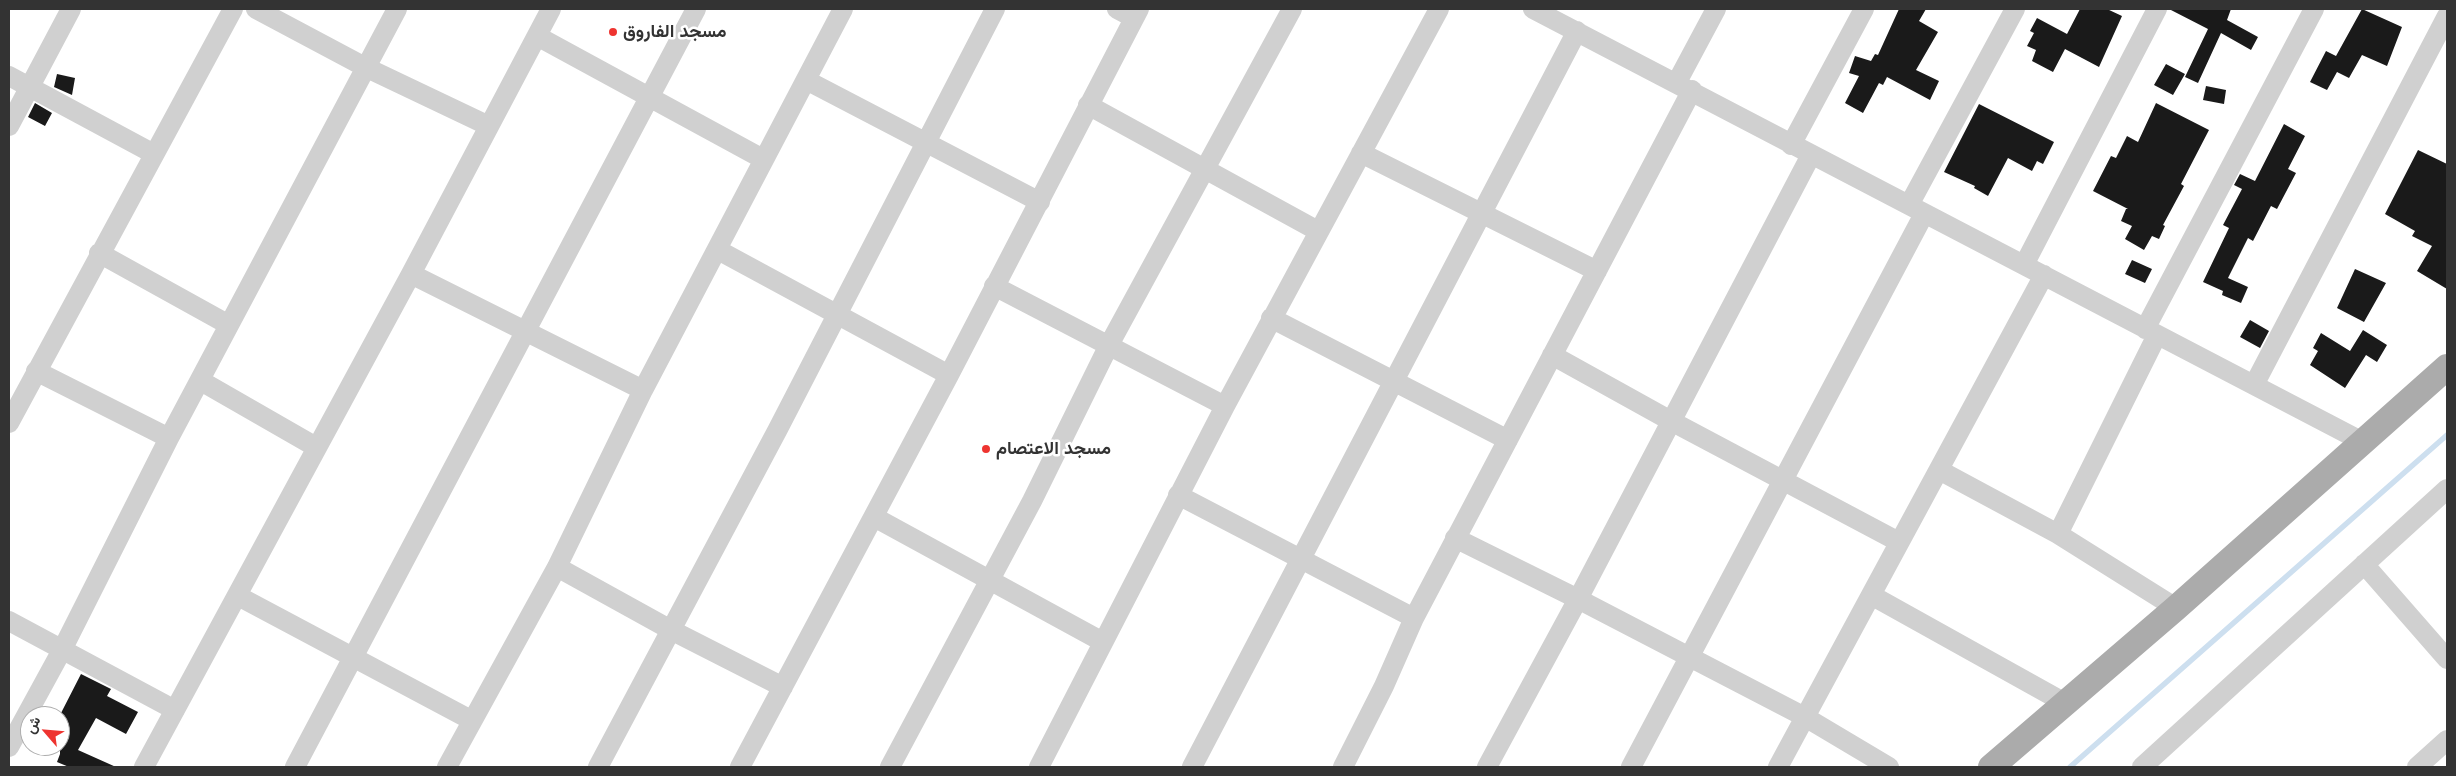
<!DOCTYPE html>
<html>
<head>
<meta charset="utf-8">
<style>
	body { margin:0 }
	#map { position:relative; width:2456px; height:776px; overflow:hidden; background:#fff; font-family:"Work Sans",Vazirmatn,sans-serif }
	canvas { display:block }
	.frame { position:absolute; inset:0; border:10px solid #333; pointer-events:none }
	.north { position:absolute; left:20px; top:706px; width:50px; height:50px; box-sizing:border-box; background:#fff; border:1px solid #adadad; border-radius:50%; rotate:297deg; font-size:14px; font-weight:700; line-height:20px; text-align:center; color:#333 }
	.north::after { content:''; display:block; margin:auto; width:18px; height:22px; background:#ee3430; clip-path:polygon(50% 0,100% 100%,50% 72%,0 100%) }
</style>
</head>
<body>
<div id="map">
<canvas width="2456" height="776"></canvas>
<div class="frame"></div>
<div class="north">ش</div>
</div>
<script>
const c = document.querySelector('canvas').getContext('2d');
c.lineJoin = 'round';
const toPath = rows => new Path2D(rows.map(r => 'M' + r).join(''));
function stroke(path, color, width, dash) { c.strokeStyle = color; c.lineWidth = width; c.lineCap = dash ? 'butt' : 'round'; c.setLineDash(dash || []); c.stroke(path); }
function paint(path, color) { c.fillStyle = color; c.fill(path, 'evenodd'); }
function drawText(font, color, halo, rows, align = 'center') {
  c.font = font + ' "Work Sans",Vazirmatn,sans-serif'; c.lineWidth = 5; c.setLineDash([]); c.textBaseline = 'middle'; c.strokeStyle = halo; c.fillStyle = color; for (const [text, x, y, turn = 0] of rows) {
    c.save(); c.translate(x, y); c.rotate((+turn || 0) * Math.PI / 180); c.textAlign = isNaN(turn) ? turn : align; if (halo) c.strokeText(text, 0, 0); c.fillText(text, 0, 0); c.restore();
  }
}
stroke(toPath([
	[2070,767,2447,435]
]), '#cddfef', 5.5);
paint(toPath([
	[1899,9,1926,9,1919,21,1938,32,1916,70,1939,81,1930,100,1887,77,1883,85,1879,83,1863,113,1845,103,1859,76,1849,73,1855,56,1871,61,1875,54,1878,55],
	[2080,9,2107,9,2122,16,2099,67,2065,49,2053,72,2032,61,2036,50,2027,46,2034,33,2030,31,2037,18,2067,34],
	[2169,9,2231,9,2227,20,2258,37,2251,50,2221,33,2198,83,2185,77,2208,29],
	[2362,9,2402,27,2387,66,2362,55,2349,78,2337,72,2327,90,2310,82,2326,51,2336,56],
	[2166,64,2185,74,2173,95,2154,85],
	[57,74,75,78,72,95,54,87],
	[2206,86,2226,90,2224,104,2203,100],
	[35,103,52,113,45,126,28,117],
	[2156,103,2209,130,2181,184,2184,186,2163,225,2165,226,2159,239,2152,236,2144,250,2125,239,2132,226,2121,221,2126,209,2128,209,2093,191,2111,156,2116,158,2127,136,2138,142],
	[1979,104,2054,142,2043,164,2037,161,2032,171,2008,158,1988,196,1974,188,1975,186,1944,172],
	[2284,124,2305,136,2288,169,2296,173,2277,209,2271,206,2253,241,2248,238,2228,278,2248,287,2241,303,2222,295,2223,291,2203,282,2229,228,2223,225,2242,189,2234,185,2240,174,2255,181],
	[2418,150,2447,164,2447,289,2417,271,2432,246,2412,236,2415,231,2385,214],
	[2132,260,2152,269,2145,283,2125,274],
	[2355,269,2386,283,2364,322,2337,308],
	[2250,320,2269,331,2260,348,2240,337],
	[2363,330,2387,345,2377,362,2366,355,2345,388,2310,365,2318,351,2313,348,2321,333,2350,351],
	[81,674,111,689,107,696,138,712,126,734,96,718,78,750,116,767,69,767,57,762,60,754,60,715]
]), '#1a1a1a');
stroke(toPath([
	[256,9,365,67,489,126],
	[1117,9,1134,18],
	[1533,9,2363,442],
	[537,36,763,159],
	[9,76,154,154],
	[806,80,1040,202],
	[1677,82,1716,9],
	[1088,105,1318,231],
	[9,126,71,9],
	[1791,145,1864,9],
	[1361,153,1597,271],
	[1909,205,2015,9],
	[718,250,949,375],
	[99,253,229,325],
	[2024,265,2157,9],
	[411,274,643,390],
	[994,286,1225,406],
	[1271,318,1508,440],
	[2145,329,2314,9],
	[1552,355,1671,421,1899,542],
	[36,371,169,438],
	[201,381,316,447],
	[2254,385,2447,16],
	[9,423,233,9],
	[1939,470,2058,534,2176,608],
	[1178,495,1414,618],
	[874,517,1103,642],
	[2058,534,2157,335],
	[1455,538,1578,599,1805,717,1889,767],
	[2364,564,2447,659],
	[557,567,671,630,783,687],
	[1871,595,2065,703],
	[238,596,471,720],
	[9,621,175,710],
	[9,747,62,650,169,438,397,9],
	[144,767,411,274,551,9],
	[295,767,696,9],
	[447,767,557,567,643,390,843,9],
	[598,767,778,429,995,9],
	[740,767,949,375,1139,9],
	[890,767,1032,501,1109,345,1292,9],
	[1039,767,1225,406,1439,9],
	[1192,767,1577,31],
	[1343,767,1384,686,1414,618,1692,90],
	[1487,767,1578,599,1811,155],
	[1631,767,1924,214],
	[1778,767,2044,275],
	[2142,767,2447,489],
	[2417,767,2447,740]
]), '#d0d0d0', 20);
stroke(toPath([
	[1991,767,2176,608,2447,367]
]), '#ababab', 26);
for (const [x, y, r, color] of [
	[613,32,5,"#ee3430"],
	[986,449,5,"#ee3430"]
]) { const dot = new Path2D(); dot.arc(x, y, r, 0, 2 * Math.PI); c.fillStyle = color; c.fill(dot); stroke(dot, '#fff', 2); }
drawText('bold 18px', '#333', '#fff', [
	["مسجد الفاروق",623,32],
	["مسجد الاعتصام",996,449]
], 'left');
</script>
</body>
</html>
